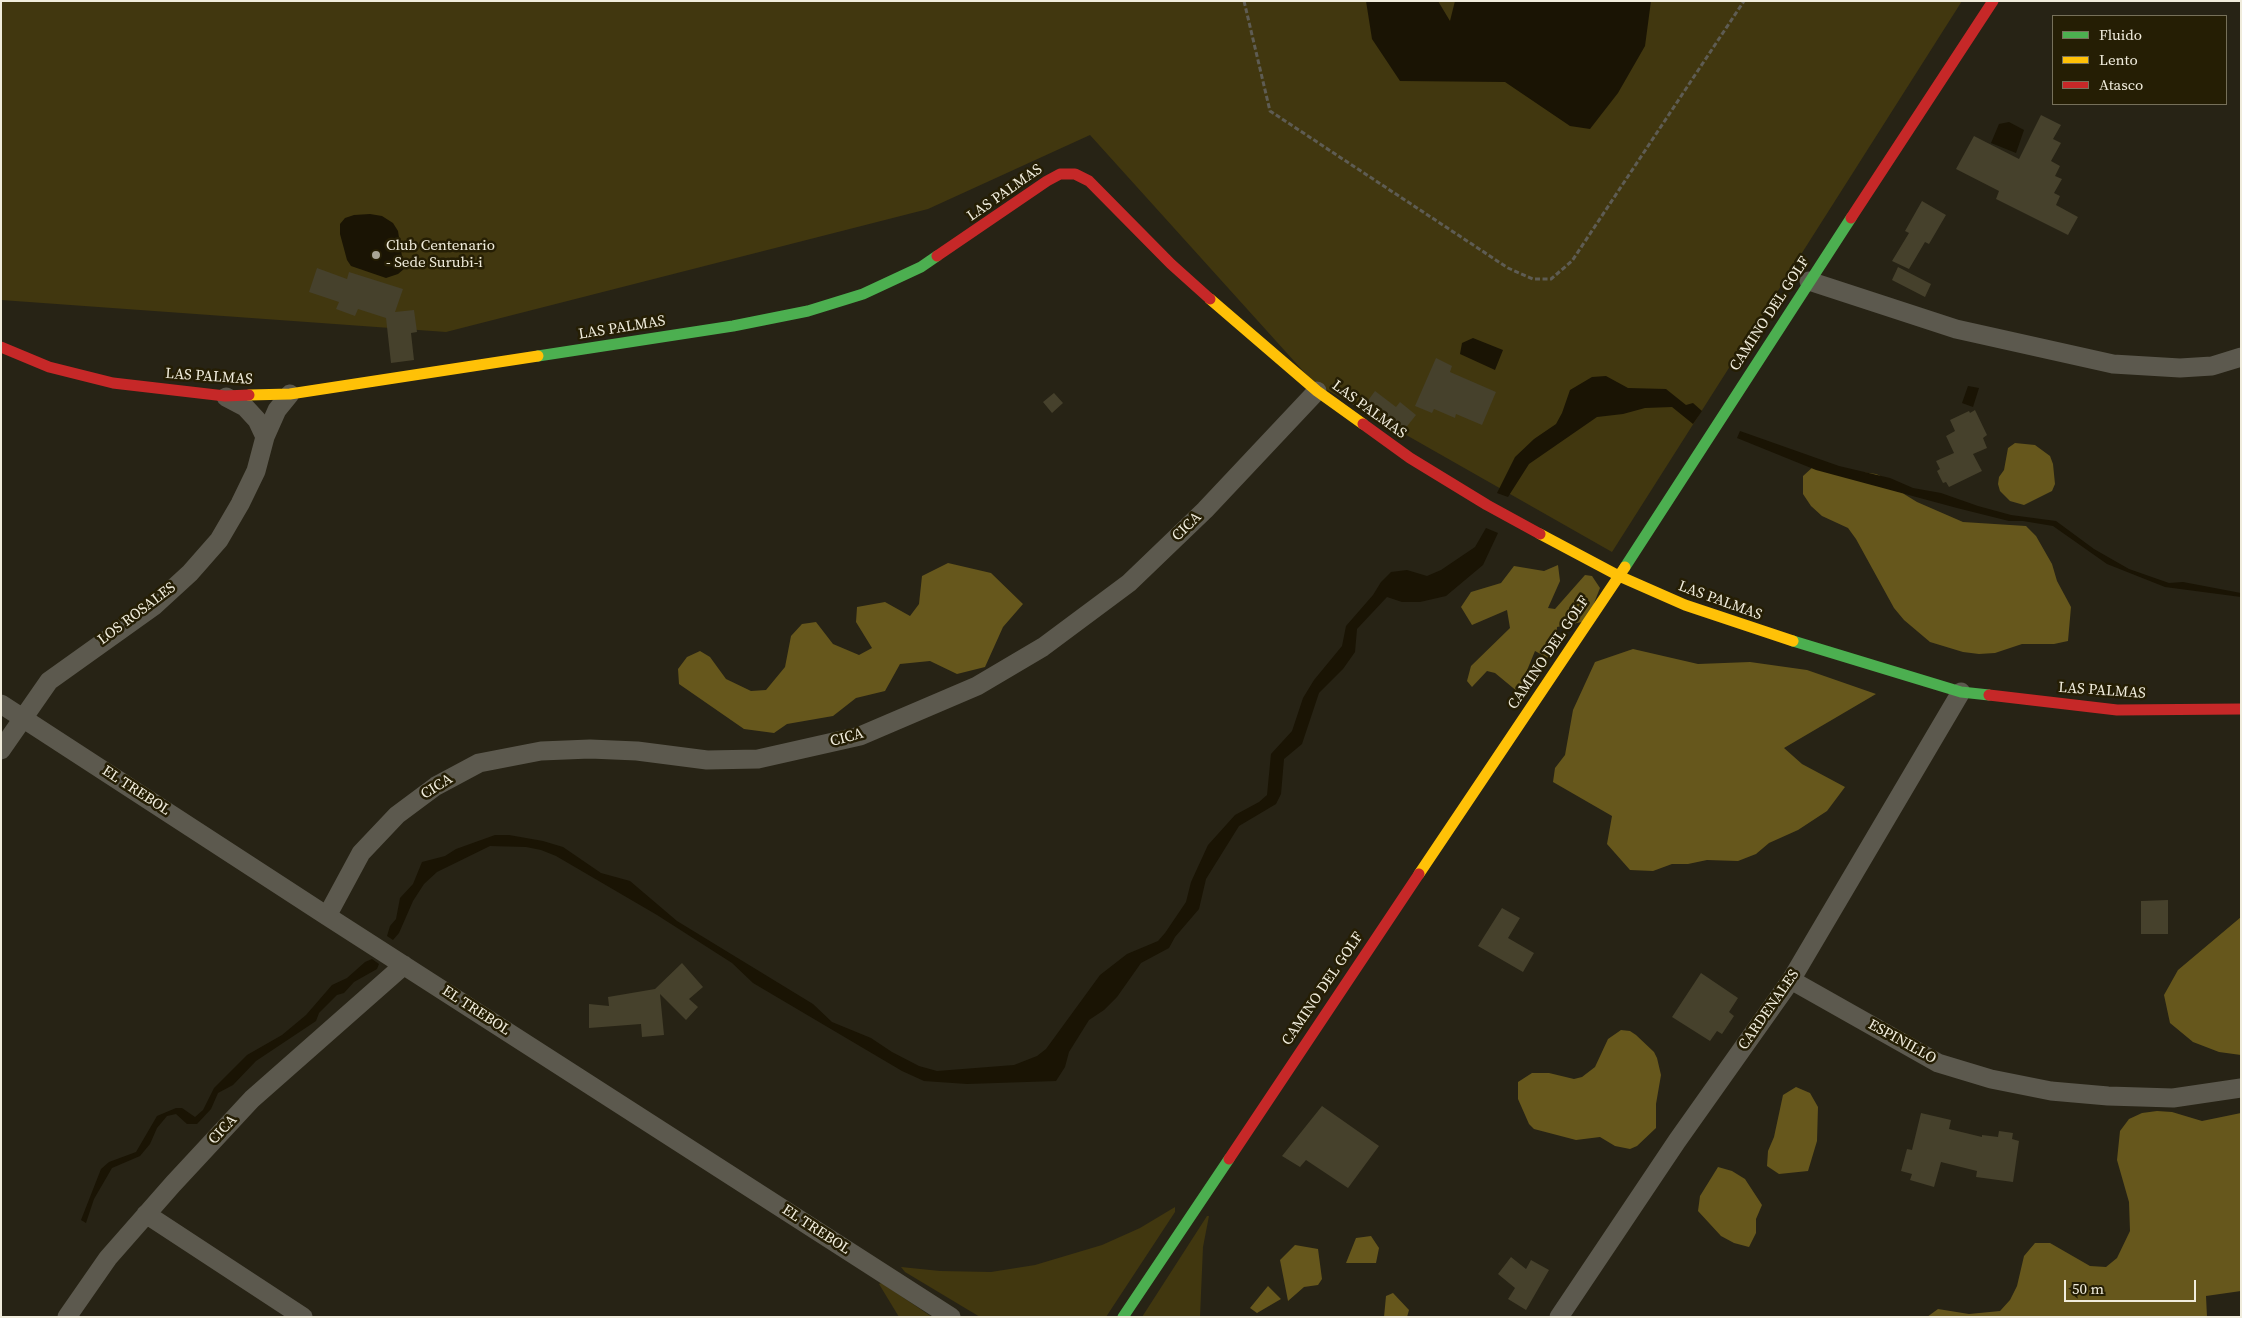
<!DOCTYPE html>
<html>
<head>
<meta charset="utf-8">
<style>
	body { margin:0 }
	#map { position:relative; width:2242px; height:1318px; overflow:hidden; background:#272315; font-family:"Source Serif 4",serif }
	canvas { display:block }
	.frame { position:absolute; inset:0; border:2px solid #f0ecdc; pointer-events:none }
	.legend { position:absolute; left:2052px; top:15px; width:175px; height:90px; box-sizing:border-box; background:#251e04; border:1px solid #76705a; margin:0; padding:6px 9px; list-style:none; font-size:15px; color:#f0ecdc }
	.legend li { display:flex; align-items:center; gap:10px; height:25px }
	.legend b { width:25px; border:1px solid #76705a }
	.scale { position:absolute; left:2064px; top:1280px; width:132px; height:22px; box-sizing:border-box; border:2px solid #f0ecdc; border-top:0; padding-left:6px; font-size:15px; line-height:18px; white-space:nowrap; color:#f0ecdc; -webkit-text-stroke:4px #251e04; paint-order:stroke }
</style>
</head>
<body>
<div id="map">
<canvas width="2242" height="1318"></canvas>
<div class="frame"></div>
<ul class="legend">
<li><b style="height:6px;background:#4caf50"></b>Fluido</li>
<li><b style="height:6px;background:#ffc107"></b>Lento</li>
<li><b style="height:6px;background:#c62828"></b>Atasco</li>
</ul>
<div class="scale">50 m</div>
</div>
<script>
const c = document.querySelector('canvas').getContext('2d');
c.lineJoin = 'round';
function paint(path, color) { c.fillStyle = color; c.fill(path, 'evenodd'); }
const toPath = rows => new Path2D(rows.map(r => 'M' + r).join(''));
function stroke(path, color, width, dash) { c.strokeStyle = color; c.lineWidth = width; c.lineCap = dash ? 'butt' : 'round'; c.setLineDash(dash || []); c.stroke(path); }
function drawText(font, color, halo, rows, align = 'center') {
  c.font = font + ' "Source Serif 4",serif'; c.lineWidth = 5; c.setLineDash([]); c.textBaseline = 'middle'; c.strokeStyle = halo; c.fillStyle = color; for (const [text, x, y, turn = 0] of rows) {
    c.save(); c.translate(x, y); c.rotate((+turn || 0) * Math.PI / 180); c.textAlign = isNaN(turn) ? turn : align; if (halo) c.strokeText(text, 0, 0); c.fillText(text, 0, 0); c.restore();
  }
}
paint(toPath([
	[1,1,1962,1,1612,552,1313,382,1090,135,928,209,446,332,1,300],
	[1175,1207,1175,1212,1106,1317,980,1317,905,1272,901,1267,940,1271,991,1272,1035,1265,1102,1245,1140,1228],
	[1207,1216,1209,1216,1203,1247,1200,1317,1142,1317],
	[881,1283,886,1286,932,1317,899,1317,879,1284]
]), '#41370f');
paint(toPath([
	[2015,443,2035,445,2050,456,2053,464,2055,484,2052,491,2024,505,2010,501,2000,491,1998,484,1999,477,2004,470,2008,448],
	[1814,466,1876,474,1894,482,1904,494,1917,502,1963,522,2026,526,2036,536,2052,564,2057,581,2071,607,2068,641,2054,644,2022,644,1995,653,1979,654,1963,652,1930,642,1904,620,1894,608,1856,539,1848,528,1822,516,1811,506,1803,494,1803,476],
	[948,563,991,573,1023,604,1003,627,985,667,957,674,930,661,900,664,885,691,856,698,833,716,787,724,774,733,744,729,679,684,678,669,687,657,700,651,710,657,726,679,751,691,766,690,785,667,791,636,802,624,816,622,833,644,859,655,872,648,856,622,857,607,885,602,910,616,919,604,922,576],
	[1558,565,1560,581,1548,608,1555,609,1585,575,1592,576,1600,588,1587,621,1557,627,1555,655,1548,658,1535,651,1518,692,1495,673,1487,671,1472,687,1467,681,1471,666,1510,628,1507,610,1472,625,1461,607,1471,592,1501,583,1514,566,1544,571],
	[1633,649,1698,664,1750,662,1807,670,1876,694,1784,748,1802,764,1845,787,1827,811,1798,830,1769,843,1756,854,1738,861,1707,860,1688,864,1672,864,1653,871,1630,870,1607,844,1612,816,1553,782,1555,768,1565,755,1573,710,1595,662],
	[2241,917,2241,1055,2219,1052,2193,1042,2170,1023,2164,995,2178,970],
	[1621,1030,1630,1031,1636,1035,1654,1052,1657,1058,1661,1075,1656,1104,1656,1128,1637,1146,1630,1149,1615,1146,1600,1137,1576,1140,1534,1129,1529,1124,1518,1099,1518,1082,1532,1073,1549,1073,1574,1079,1582,1077,1595,1067,1608,1039],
	[1796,1087,1810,1093,1818,1107,1817,1141,1808,1171,1779,1174,1767,1166,1768,1151,1774,1137,1783,1095],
	[2157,1111,2172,1112,2202,1121,2241,1113,2241,1291,2206,1296,2207,1317,1927,1317,1938,1309,1969,1314,2000,1311,2010,1300,2017,1286,2024,1256,2035,1243,2050,1243,2090,1266,2106,1267,2117,1258,2130,1231,2129,1202,2117,1160,2120,1131,2129,1119,2142,1113],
	[1718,1167,1732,1171,1745,1179,1762,1205,1756,1219,1756,1233,1749,1247,1734,1243,1721,1236,1698,1211,1700,1196],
	[1371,1236,1379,1248,1376,1263,1346,1263,1356,1238],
	[1295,1245,1318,1249,1322,1279,1318,1285,1304,1287,1288,1301,1280,1260],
	[1268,1286,1281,1299,1257,1313,1250,1308],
	[1393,1293,1409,1310,1407,1317,1384,1317,1386,1296]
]), '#66571c');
paint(toPath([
	[1366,1,1438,1,1450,21,1455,1,1651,1,1645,46,1618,93,1590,129,1570,126,1505,82,1400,81,1372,39],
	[2009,122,2024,130,2016,153,1991,143,1999,124],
	[370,214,382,216,393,223,398,231,404,269,398,274,386,278,351,266,347,260,340,234,340,224,345,218,354,215],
	[1473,338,1503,350,1495,370,1460,354,1462,343],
	[1606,376,1628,388,1666,389,1686,405,1693,403,1702,411,1693,424,1672,407,1645,408,1623,414,1597,417,1529,464,1508,497,1497,493,1515,457,1534,439,1556,424,1562,413,1570,390,1592,377],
	[1968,386,1979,388,1973,407,1962,403],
	[1740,431,1839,466,1890,478,1913,488,1941,493,1978,506,2011,515,2056,521,2094,549,2129,569,2169,583,2183,582,2241,593,2241,597,2165,587,2107,564,2053,526,2023,521,2009,521,1957,508,1816,470,1737,438],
	[1486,528,1498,533,1483,565,1446,596,1420,602,1402,602,1387,597,1357,629,1355,652,1343,669,1319,693,1302,744,1284,759,1281,794,1276,804,1239,826,1206,879,1199,909,1175,937,1169,948,1141,963,1117,997,1104,1010,1089,1020,1069,1052,1065,1067,1056,1081,967,1084,924,1081,902,1071,753,983,732,963,657,915,556,856,541,850,526,847,490,846,437,872,424,884,413,901,399,933,393,940,387,936,390,926,396,919,400,898,413,884,422,862,445,856,456,849,495,835,509,835,543,841,563,847,601,873,630,881,677,921,813,1004,832,1022,871,1038,892,1052,919,1066,937,1071,1014,1065,1037,1056,1046,1049,1100,975,1127,954,1158,941,1165,933,1186,902,1191,882,1208,845,1235,815,1259,802,1267,795,1271,754,1292,731,1303,698,1314,680,1342,646,1346,626,1373,595,1381,582,1391,572,1407,570,1427,576,1441,570,1475,547],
	[372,959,379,964,377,969,354,982,344,993,337,995,319,1013,316,1021,256,1061,233,1085,218,1093,211,1109,197,1124,187,1124,176,1114,167,1116,157,1128,150,1144,140,1156,112,1168,94,1199,86,1223,81,1220,101,1169,109,1162,136,1152,157,1116,176,1108,182,1108,195,1117,203,1110,214,1088,247,1055,282,1035,306,1015,332,985,347,978,365,962]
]), '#1a1404');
paint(toPath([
	[2041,115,2061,125,2053,139,2061,143,2051,161,2060,166,2055,176,2062,179,2054,193,2060,196,2056,205,2078,217,2068,235,1996,199,1999,191,1956,169,1974,136,2019,159],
	[1922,201,1946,215,1929,244,1925,242,1909,269,1892,261,1909,233,1905,231],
	[1898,267,1931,284,1925,297,1892,280],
	[317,268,347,279,349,272,403,289,395,312,414,310,417,332,411,333,414,360,391,363,386,318,358,309,355,316,336,309,339,302,309,292],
	[1436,358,1452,366,1450,372,1496,392,1482,425,1456,414,1455,418,1434,409,1432,413,1415,406],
	[1375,391,1396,407,1400,402,1416,415,1404,430,1379,412,1376,415,1364,406],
	[1054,393,1063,403,1052,413,1043,402],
	[1975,410,1987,435,1983,438,1987,448,1973,454,1982,471,1949,487,1946,482,1943,483,1937,471,1940,469,1936,461,1954,453,1946,436,1955,431,1950,420,1969,411,1970,413],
	[2168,900,2168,934,2141,934,2141,901],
	[1502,908,1520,918,1508,938,1534,953,1523,972,1478,946],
	[682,963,703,987,689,999,698,1007,686,1020,660,994,664,1035,642,1037,641,1024,589,1028,589,1004,609,1006,608,997,655,989],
	[1701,973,1738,998,1729,1012,1734,1016,1722,1034,1717,1031,1710,1041,1672,1017],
	[1322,1106,1379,1146,1348,1188,1306,1160,1300,1167,1282,1156],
	[1921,1113,1951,1120,1949,1129,1982,1137,1982,1135,1998,1137,1999,1131,2013,1133,2012,1139,2019,1141,2013,1182,1976,1177,1977,1171,1941,1162,1934,1187,1910,1180,1912,1174,1901,1171,1907,1149,1912,1150],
	[1511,1257,1526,1269,1531,1260,1549,1270,1526,1310,1508,1299,1515,1288,1498,1274]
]), '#46412c');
stroke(toPath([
	[1244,1,1270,111,1508,268,1533,279,1551,279,1572,261,1744,1]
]), '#5e5c53', 3, [5, 2.5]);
stroke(toPath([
	[1809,281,1956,329,2113,364,2180,368,2212,366,2241,357],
	[226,397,245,407,257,420,265,437],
	[1,704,327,916,951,1317],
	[1,750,49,681,154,606,190,573,219,540,240,504,256,471,265,437,277,410,290,394],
	[327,916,361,853,397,815,436,786,479,763,541,751,590,749,637,751,707,760,758,759,860,736,977,686,1043,647,1129,583,1205,510,1317,391],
	[1791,980,1938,1063,1991,1079,2051,1091,2108,1096,2173,1098,2241,1088],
	[146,1214,303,1317],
	[67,1317,108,1258,173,1184,252,1099,404,965],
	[1559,1317,1677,1141,1791,980,1961,692]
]), '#5c594e', 19);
stroke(toPath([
	[538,356,733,326,808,311,863,294,921,267,937,256],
	[1625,567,1851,218],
	[1793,641,1961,692,1989,695],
	[1123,1317,1229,1159]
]), '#4caf50', 11);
stroke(toPath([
	[1210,299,1317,391,1363,424],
	[249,395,290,394,538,356],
	[1540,534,1619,576,1685,605,1793,641],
	[1419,874,1625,567]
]), '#ffc107', 11);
stroke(toPath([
	[1851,218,1993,1],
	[937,256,1047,181,1060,174,1075,174,1089,181,1171,264,1210,299],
	[1,347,49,367,113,383,225,396,249,395],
	[1363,424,1410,458,1487,505,1540,534],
	[1989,695,2117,710,2241,709],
	[1229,1159,1419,874]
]), '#c62828', 11);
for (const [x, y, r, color] of [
	[376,255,5,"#aaa696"]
]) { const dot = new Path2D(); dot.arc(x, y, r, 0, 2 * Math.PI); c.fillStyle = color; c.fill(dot); stroke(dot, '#251e04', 2); }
drawText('15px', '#f0ecdc', '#251e04', [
	["LAS PALMAS",1005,193,-35],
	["CAMINO DEL GOLF",1770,314,-57],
	["LAS PALMAS",622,328,-9],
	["LAS PALMAS",209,377,4],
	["LAS PALMAS",1369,410,36],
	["CICA",1187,527,-44],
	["LAS PALMAS",1720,601,20],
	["LOS ROSALES",137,614,-37],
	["CAMINO DEL GOLF",1549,653,-56],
	["LAS PALMAS",2102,691,4],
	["CICA",847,738,-15],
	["CICA",437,787,-32],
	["EL TREBOL",136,791,33],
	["CAMINO DEL GOLF",1323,989,-56],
	["CARDENALES",1769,1010,-55],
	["EL TREBOL",476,1011,33],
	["ESPINILLO",1902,1042,29],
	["CICA",223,1130,-47],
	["EL TREBOL",816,1230,33]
]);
drawText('15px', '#f0ecdc', '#251e04', [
	["Club Centenario",386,246],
	["- Sede Surubi-i",386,263]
], 'left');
</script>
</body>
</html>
